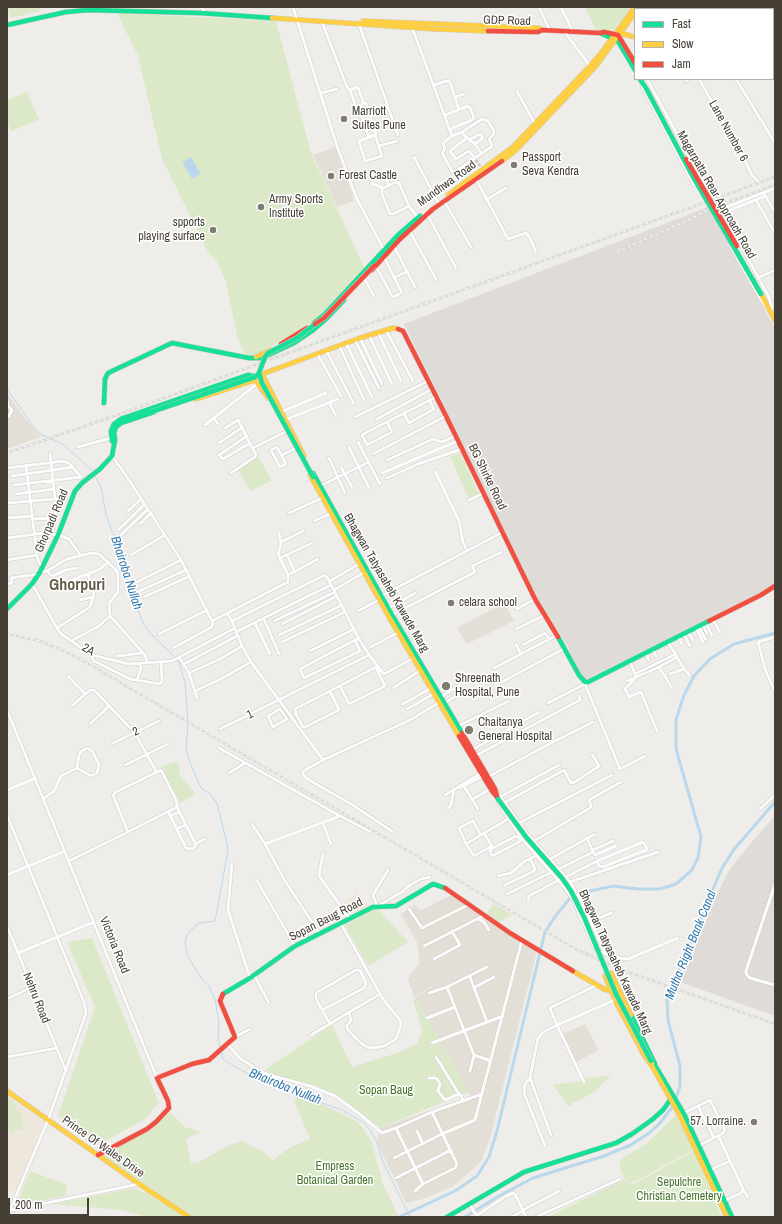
<!DOCTYPE html>
<html>
<head>
<meta charset="utf-8">
<style>
	body { margin:0 }
	#map { position:relative; width:782px; height:1224px; overflow:hidden; background:#efede9; font-family:"Archivo Narrow",sans-serif }
	canvas { display:block }
	.frame { position:absolute; inset:0; border:8px solid #453f35; pointer-events:none }
	.legend { position:absolute; left:634px; top:8px; width:140px; height:72px; box-sizing:border-box; background:#fff; border:1px solid #b5b2ae; margin:0; padding:5px 7px; list-style:none; font-size:12px; color:#453f35 }
	.legend li { display:flex; align-items:center; gap:8px; height:20px }
	.legend b { width:20px; border:1px solid #b5b2ae }
	.scale { position:absolute; left:8px; top:1198px; width:81px; height:18px; box-sizing:border-box; border:2px solid #453f35; border-top:0; padding-left:5px; font-size:12px; line-height:14px; white-space:nowrap; color:#453f35; -webkit-text-stroke:3px #fff; paint-order:stroke }
</style>
</head>
<body>
<div id="map">
<canvas width="782" height="1224"></canvas>
<div class="frame"></div>
<ul class="legend">
<li><b style="height:5px;background:#16e098"></b>Fast</li>
<li><b style="height:5px;background:#ffcf43"></b>Slow</li>
<li><b style="height:5px;background:#f24e42"></b>Jam</li>
</ul>
<div class="scale">200 m</div>
</div>
<script>
const c = document.querySelector('canvas').getContext('2d');
c.lineJoin = 'round';
function paint(path, color) { c.fillStyle = color; c.fill(path, 'evenodd'); }
const toPath = rows => new Path2D(rows.map(r => 'M' + r).join(''));
function stroke(path, color, width, dash) { c.strokeStyle = color; c.lineWidth = width; c.lineCap = dash ? 'butt' : 'round'; c.setLineDash(dash || []); c.stroke(path); }
function drawText(font, color, halo, rows, align = 'center') {
  c.font = font + ' "Archivo Narrow",sans-serif'; c.lineWidth = 3; c.setLineDash([]); c.textBaseline = 'middle'; c.strokeStyle = halo; c.fillStyle = color; for (const [text, x, y, turn = 0] of rows) {
    c.save(); c.translate(x, y); c.rotate((+turn || 0) * Math.PI / 180); c.textAlign = isNaN(turn) ? turn : align; if (halo) c.strokeText(text, 0, 0); c.fillText(text, 0, 0); c.restore();
  }
}
paint(toPath([
	[335,147,354,201,337,207,313,155],
	[7,393,25,418,41,437,7,449],
	[504,603,514,621,467,644,457,628],
	[451,895,537,951,489,1142,480,1163,452,1187,423,1199,406,1203,377,1142,380,1128,471,1096,415,998,447,977,414,997,408,980,411,973,420,963,417,942,401,914,415,905,420,911],
	[585,1024,598,1049,597,1051,576,1062,563,1034]
]), '#e3dfd6');
paint(toPath([
	[708,207,775,328,775,585,731,609,586,679,582,677,564,640,537,597,404,324],
	[775,816,775,1016,680,982,716,896,730,869,755,838]
]), '#dfdcd7');
paint(toPath([
	[357,893,369,907,356,914,345,901],
	[7,1094,45,1122,16,1192,7,1189]
]), '#ede8db');
paint(toPath([
	[7,7,40,7,41,11,10,18],
	[585,7,633,7,613,30,596,30],
	[117,13,276,21,311,153,365,269,319,316,301,329,261,353,252,355,245,355,238,339,225,279,216,260,209,254,162,159,138,56],
	[27,92,39,120,11,131,7,122,7,100],
	[460,453,480,496,470,501,450,457],
	[258,456,272,481,250,491,238,469],
	[178,761,180,775,196,794,180,803,161,766],
	[494,904,512,915,498,922,486,914],
	[375,909,379,910,408,942,368,966,345,925],
	[92,938,159,1103,145,1119,99,1145,58,1116,95,1007,67,942],
	[415,998,469,1092,380,1128,356,1110,334,1095,306,1083,271,1074,266,1069,332,1025,352,1067,397,1053,417,1044,422,1031,413,999],
	[611,1076,591,1094,573,1103,569,1107,553,1085,580,1081,584,1083,584,1078],
	[301,1094,358,1122,371,1140,383,1184,398,1216,196,1217,182,1210,103,1156,147,1130,170,1112,185,1127,200,1132,186,1139,191,1163,201,1161,229,1145,242,1141,262,1151,273,1160,289,1148,310,1139,295,1103,296,1095],
	[9,1096,21,1115,23,1129,10,1132,7,1120,7,1097],
	[676,1115,693,1150,636,1181,630,1182,625,1180,621,1172,619,1166,621,1159,646,1144],
	[694,1151,722,1217,548,1217,623,1180,634,1184],
	[30,1171,67,1185,65,1196,17,1205],
	[135,1188,148,1194,185,1217,147,1217,121,1210,53,1204]
]), '#dce9c9');
paint(toPath([
	[191,157,201,174,192,179,182,162]
]), '#bad8ec');
stroke(toPath([
	[7,389,33,426,40,434,61,443,93,471],
	[95,476,101,487,106,514,112,532,118,542,122,553,128,586,144,625,149,632,170,652,179,662,185,682,188,725,186,749,191,765,201,788,210,794,217,803,226,840,228,850,216,916,214,921,199,923,188,933,185,941,187,955,201,978,209,986,215,999,219,1023,218,1036,220,1048],
	[221,1051,223,1059,234,1066,256,1078,282,1089,306,1093,322,1103,342,1110,364,1123,371,1131,377,1142,382,1160,410,1217]
]), '#bad8ec', 1);
stroke(toPath([
	[399,1217,455,1191,477,1176,489,1157,497,1131,545,932,554,918,570,898,590,891,613,886,638,889,660,889,676,884,691,871,698,858,701,837,676,749,676,720,684,695,694,676,710,659,734,644,775,633],
	[465,1217,497,1197,533,1178,604,1156,631,1145,649,1133,659,1124,674,1105,680,1086,680,1066,668,1020,667,999,722,868,735,848,775,802]
]), '#bad8ec', 3);
stroke(toPath([
	[476,160,480,166]
]), '#cdcac5', 3, [3, 1.5]);
const street = toPath([
	[201,7,204,11],
	[293,7,337,146,356,197,384,250],
	[539,7,550,31],
	[561,7,573,32],
	[696,7,697,9],
	[724,7,725,9],
	[755,7,757,9],
	[322,22,347,87,350,90,356,107,366,103,376,134,375,135],
	[359,24,398,135],
	[412,27,452,136,462,132,482,119,488,121,494,131,494,134,489,139,492,145,491,147,453,173,442,153,445,149,443,143,452,136],
	[564,31,590,66],
	[773,37,775,40],
	[699,79,739,149,752,175,758,181],
	[736,79,775,143],
	[686,81,688,79],
	[434,85,446,81,450,82,459,110],
	[642,86,694,185,696,186,701,183,702,180,647,79],
	[350,90,358,87,364,104],
	[517,91,535,124],
	[321,93,337,89],
	[455,97,464,94],
	[358,106,369,138],
	[445,115,468,106,470,108,474,118,472,120,450,129],
	[462,132,467,138,475,144,481,153],
	[375,135,382,156,365,161,359,141,375,135],
	[467,138,450,151,456,159,469,151,475,158],
	[469,140,480,134,483,138,475,144],
	[379,146,397,141],
	[414,157,438,202],
	[383,173,389,185],
	[476,179,508,239,526,233,530,238,536,252],
	[371,183,383,188],
	[765,195,775,212],
	[486,200,506,188],
	[756,200,775,233],
	[444,201,471,247],
	[409,206,399,183,396,182,382,189,382,194,390,214,393,214,409,206,418,218],
	[721,209,769,297,772,308],
	[717,211,775,188],
	[723,213,765,196],
	[427,214,456,268],
	[409,230,436,279],
	[730,245,763,303,767,307],
	[394,246,415,287],
	[384,257,402,293],
	[376,266,392,296,394,297,399,294],
	[364,278,374,296],
	[394,278,407,271],
	[758,278,775,270],
	[386,330,413,381],
	[378,332,401,381],
	[369,335,392,384],
	[360,338,382,384],
	[355,340,379,388],
	[346,343,372,397],
	[339,345,364,400],
	[326,350,354,404],
	[317,353,341,396],
	[7,399,8,406,12,410,9,416,7,417],
	[329,402,336,416],
	[281,412,326,393],
	[404,413,409,423,434,409,429,400],
	[355,417,428,381],
	[214,418,218,424],
	[377,419,432,389],
	[285,420,338,399],
	[387,422,392,432,367,445,362,435,367,432,436,397],
	[205,425,258,383],
	[225,428,238,420,256,455,255,457,231,473],
	[247,436,219,455,223,459,250,443],
	[358,442,380,484],
	[219,443,243,427],
	[78,447,111,438],
	[277,447,286,464,280,467,271,450,277,447],
	[349,447,369,488],
	[253,448,287,431],
	[50,454,56,508,52,534],
	[373,454,446,416],
	[282,455,296,448],
	[112,456,127,477,181,560,213,623,212,627,173,648],
	[329,458,345,493],
	[387,460,433,439,442,442,455,436],
	[26,465,37,555,39,563,43,567],
	[341,467,352,487],
	[7,468,64,461,70,464,81,477],
	[435,471,459,521,463,542,467,551],
	[382,473,458,441],
	[12,476,73,467],
	[387,478,418,464,462,449],
	[14,485,81,477],
	[320,486,369,462],
	[16,494,54,489],
	[469,500,484,493],
	[7,503,66,498],
	[128,511,141,499],
	[289,513,322,498],
	[7,518,32,516],
	[32,519,54,518],
	[314,521,330,514],
	[140,524,151,513],
	[118,530,145,504],
	[121,535,148,509],
	[7,538,44,533,58,535,69,539,81,556],
	[281,542,303,531],
	[131,555,165,535],
	[287,555,295,572],
	[280,558,312,543],
	[7,560,37,555],
	[47,571,52,576,66,570,77,568],
	[40,572,47,571,67,559,92,553,99,554,115,569,118,573,118,592,109,603,110,616,99,626,73,640],
	[288,575,318,559],
	[70,581,98,570,109,562],
	[330,581,359,564],
	[7,584,12,583,11,578,39,574],
	[32,584,57,628,61,634,92,655,121,662,129,664,172,661,235,628],
	[133,584,181,560],
	[334,590,365,572],
	[135,593,186,570],
	[381,596,503,532],
	[144,597,190,576],
	[79,600,93,597],
	[389,608,415,593],
	[517,609,535,599],
	[358,611,379,600],
	[227,613,232,621,242,646,251,662,323,760],
	[392,615,475,572,472,566,502,552],
	[110,616,145,655,147,662],
	[264,619,279,654],
	[713,620,720,632],
	[212,621,288,582,288,575,278,554,281,544,279,533],
	[232,621,325,575,327,577,359,639,372,659,384,674,414,658],
	[274,621,335,592],
	[255,623,270,654],
	[706,623,712,636],
	[282,624,337,596],
	[703,625,707,634],
	[699,627,706,640],
	[57,628,90,607,94,595,88,574],
	[696,628,703,642],
	[516,629,545,615],
	[236,632,288,606,331,585],
	[688,632,693,640],
	[159,634,207,610],
	[684,634,690,646],
	[279,635,342,605],
	[678,637,682,644],
	[775,637,758,642,765,669,775,692],
	[355,640,360,651,304,678,300,669,355,640,359,639],
	[282,642,345,612],
	[668,642,684,669],
	[516,644,521,654],
	[523,645,545,633,549,639],
	[371,647,399,632],
	[653,650,656,656],
	[310,651,354,629],
	[646,653,649,660],
	[92,655,92,658,94,661,130,679,160,684,162,681,161,662],
	[117,656,143,653],
	[179,657,189,673,197,698],
	[630,661,636,677,625,689,629,697,641,692,657,731],
	[184,664,237,636],
	[659,667,672,688],
	[494,668,557,635],
	[189,673,220,659,242,646],
	[635,674,676,654],
	[670,674,684,669,690,676],
	[68,676,85,694],
	[137,680,141,668,140,663],
	[627,681,659,667,677,657],
	[585,682,585,684,620,769,645,756],
	[500,683,565,648],
	[393,688,421,670],
	[195,691,219,680,251,662],
	[330,691,339,710,305,727,303,727,296,714,295,709,330,691,376,667,385,686,349,704,340,686],
	[441,697,460,685],
	[445,703,465,690],
	[548,703,585,684],
	[403,704,431,688],
	[72,706,90,690,94,690,135,733,156,771],
	[280,709,287,719,273,727,268,716,280,709],
	[407,709,435,693],
	[7,710,157,1078],
	[90,724,109,706],
	[458,726,509,701],
	[220,729,369,655],
	[113,743,159,721],
	[219,748,340,816],
	[472,750,539,712],
	[475,756,580,700,579,696],
	[125,765,168,744],
	[229,773,245,763],
	[488,777,549,744,593,722],
	[464,786,478,809],
	[460,788,483,776],
	[7,790,36,778],
	[498,793,528,835,570,882,580,899,606,954],
	[445,795,483,772],
	[500,797,559,765],
	[44,798,54,791,61,776,77,768,79,755,82,751,87,748,92,751,99,764,97,773,91,776,77,768],
	[473,799,490,789],
	[498,803,523,840,564,887,573,900,595,949,612,957,628,959,678,938],
	[504,803,564,770,571,783,575,782,599,766,592,754],
	[448,809,451,805,454,789],
	[760,809,775,795],
	[168,811,186,848,189,849,194,848,196,845,177,807],
	[7,815,84,1002,86,1013,48,1120,10,1210],
	[170,816,179,812],
	[323,823,331,844],
	[519,823,612,775],
	[252,824,265,844,285,881,320,934],
	[176,829,185,825],
	[393,832,351,804,309,780,303,775,303,772,305,770,323,760,410,720,440,702],
	[481,835,473,821,459,828,466,844,474,856,492,846,484,833],
	[519,838,516,836,491,849,490,851,492,856,519,842,520,840,519,838,521,836],
	[534,841,590,808,591,806,589,800,621,782],
	[195,844,205,839],
	[265,844,340,816,371,832],
	[466,844,508,819],
	[593,850,613,841],
	[593,852,595,855,616,846],
	[323,853,319,876,350,919],
	[550,859,595,834],
	[69,861,128,832,177,807,176,800,161,770,116,792,113,795,128,832],
	[232,863,228,910,250,978],
	[559,869,593,852,587,838],
	[7,875,65,851],
	[498,876,511,873,525,861,537,855],
	[566,877,597,861,643,842,647,848,646,850,603,867,599,866,597,861],
	[256,879,295,946],
	[570,882,658,852],
	[775,884,746,971,746,974,750,978,775,985],
	[505,885,534,871,535,869,530,859],
	[507,894,552,872],
	[529,901,528,899,529,896,559,880],
	[377,906,373,895,388,870],
	[376,907,402,892,410,885,421,879,430,877],
	[409,909,422,928,468,905],
	[478,919,483,921,489,930],
	[591,922,611,913],
	[341,924,383,999,400,1020,401,1025,396,1039,384,1046,374,1048,367,1047,363,1045,347,1029,347,1025,351,1021,349,1012],
	[7,926,66,1071],
	[424,946,485,915],
	[18,953,94,922],
	[434,959,460,945,452,931],
	[254,975,269,1003],
	[470,977,487,1022],
	[447,987,474,1055,491,1061],
	[475,987,494,977],
	[429,993,447,987,487,967],
	[7,999,32,987],
	[322,1010,364,988,366,983,360,970,356,970,316,993,316,999,330,1024],
	[427,1018,455,1007],
	[311,1035,380,994],
	[235,1037,250,1029],
	[226,1043,241,1059,260,1071,269,1075,310,1086,335,1096,357,1112,382,1133,396,1128,432,1112,482,1094],
	[432,1043,503,1016],
	[7,1057,57,1048],
	[436,1057,459,1094,461,1095,463,1101],
	[470,1071,474,1055],
	[429,1078,435,1078,437,1079,440,1084,438,1091,445,1100,459,1094],
	[530,1078,525,1084,524,1093,545,1146],
	[584,1082,557,1025,550,1008,597,985],
	[698,1106,714,1138],
	[684,1113,710,1100,725,1130,723,1133,698,1146],
	[396,1128,423,1184,415,1191],
	[417,1131,423,1144],
	[551,1135,530,1078,538,1038,542,1033,557,1025,615,1000],
	[719,1137,743,1189,741,1193,724,1201],
	[394,1158,442,1134,475,1120,522,940],
	[710,1170,730,1161],
	[396,1178,451,1150],
	[423,1184,455,1168,457,1164,432,1112],
	[743,1189,748,1197],
	[469,1203,477,1217],
	[523,1210,559,1191],
	[7,1211,139,1184],
	[476,1216,506,1196,513,1193,515,1194,526,1217],
	[511,1217,523,1211],
	[536,1217,620,1179]
]);
const fast = toPath([
	[7,25,66,12,88,10,200,13,272,18],
	[600,33,618,41,635,70],
	[640,79,647,90],
	[314,323,324,315,398,235,420,216],
	[104,403,105,379,108,373,172,343,249,358,262,358,294,343,312,331,327,318,344,300],
	[114,443,112,441,111,431,114,424,121,419,248,375,258,377],
	[313,473,392,615,462,733],
	[7,609,32,584,40,572,58,535,75,491,82,483,100,469,112,456,115,440,114,433,116,427,121,423,154,412],
	[558,637,579,675,585,682,588,682,709,621],
	[223,994,250,978,295,946,373,907,396,906,433,884,445,888],
	[631,1015,655,1064],
	[653,1062,684,1114,732,1217],
	[447,1217,524,1172,616,1143,632,1134,653,1119,663,1110,673,1096]
]);
const slow = toPath([
	[638,9,640,7],
	[272,18,434,29,488,31],
	[363,21,539,28,542,30],
	[620,33,635,37],
	[773,43,775,43],
	[502,161,516,150,595,67,635,13],
	[448,195,513,147,590,66,602,52,635,7],
	[761,294,775,320],
	[256,357,271,350],
	[262,374,304,456],
	[255,380,268,398],
	[196,399,255,380,262,374,360,338,393,328,398,329],
	[310,475,389,617,459,736],
	[573,971,604,989,611,991,618,990],
	[631,1015,611,973,606,975,605,976,617,1004,644,1055,652,1066],
	[652,1063,652,1066,680,1116,727,1217],
	[7,1091,139,1184,189,1217]
]);
const jam = toPath([
	[488,31,538,32,542,30,600,33,604,32,618,35,635,63],
	[372,270,400,239,433,209,502,161],
	[398,329,403,331,446,416,535,599,558,637],
	[281,344,307,328],
	[709,621,761,595,775,586],
	[462,733,495,789,498,799],
	[459,736,492,791,497,797],
	[445,888,510,933,573,971],
	[98,1155,147,1129,156,1122,169,1108,168,1101,157,1078,192,1064,209,1060,235,1037,220,1001,223,994]
]);
stroke(street, '#cdcbc7', 4);
stroke(fast, '#cecac0', 5.5);
stroke(slow, '#cecac0', 5.5);
stroke(jam, '#cecac0', 5.5);
stroke(street, '#fdfcfc', 3);
stroke(fast, '#16e098', 4.5);
stroke(slow, '#ffcf43', 4.5);
stroke(jam, '#f24e42', 4.5);
const rail = toPath([
	[617,252,686,221,712,208,775,185],
	[7,453,120,414,775,177],
	[7,634,40,641,64,651,80,659,574,948,614,967,775,1024]
]);
stroke(rail, '#d9d9d8', 2.5);
stroke(rail, '#fff', 1, [3]);
const fastBridge = toPath([
	[647,90,691,173,761,294],
	[259,373,262,383,313,477],
	[151,412,255,377,259,373,265,357,268,353,297,338,315,324],
	[498,799,526,837,562,878,571,891,584,917,616,994,651,1061]
]);
const jamBridge = toPath([
	[686,159,737,246],
	[315,324,324,318,374,266]
]);
stroke(fastBridge, '#cecac0', 5.5, []);
stroke(jamBridge, '#cecac0', 5.5, []);
stroke(fastBridge, '#16e098', 4.5);
stroke(jamBridge, '#f24e42', 4.5);
for (const [x, y, r, color] of [
	[344,119,4,"#807c74"],
	[514,165,4,"#807c74"],
	[331,176,4,"#807c74"],
	[261,207,4,"#807c74"],
	[213,230,4,"#807c74"],
	[451,603,4,"#807c74"],
	[446,686,5,"#807c74"],
	[469,730,5,"#807c74"],
	[754,1122,4,"#807c74"]
]) { const dot = new Path2D(); dot.arc(x, y, r, 0, 2 * Math.PI); c.fillStyle = color; c.fill(dot); stroke(dot, '#fff', 1.5); }
drawText('12px', '#453f35', '#fff', [
	["GDP Road",507,21,2],
	["Lane Number 6",728,131,61],
	["Mundhwa Road",447,184,-36],
	["Magarpatta Rear Approach Road",716,195,60],
	["BG Shirke Road",487,477,64],
	["Ghorpadi Road",52,521,-67],
	["Bhagwan Tatyasaheb Kawade Marg",386,583,60],
	["2A",88,650,30],
	["1",250,715,-26],
	["2",136,732,-26],
	["Sopan Baug Road",326,920,-27],
	["Victoria Road",114,945,68],
	["Bhagwan Tatyasaheb Kawade Marg",615,962,65],
	["Nehru Road",36,998,68],
	["Prince Of Wales Drive",103,1147,35]
]);
drawText('12px', '#453f35', '#fff', [
	["Marriott",352,112],
	["Suites Pune",352,126],
	["Passport",522,158],
	["Seva Kendra",522,172],
	["Forest Castle",339,176],
	["Army Sports",269,200],
	["Institute",269,214],
	["spports",205,223,"right"],
	["playing surface",205,237,"right"],
	["celara school",459,603],
	["Shreenath",455,679],
	["Hospital, Pune",455,693],
	["Chaitanya",478,723],
	["General Hospital",478,737],
	["57. Lorraine.",746,1122,"right"]
], 'left');
drawText('12px', '#47742b', '#fff', [
	["Sopan Baug",386,1091],
	["Empress",335,1167],
	["Botanical Garden",335,1181],
	["Sepulchre",679,1183],
	["Christian Cemetery",679,1197]
]);
drawText('italic 13px', '#3279ad', '#fff', [
	["Bhairoba Nullah",126,573,72],
	["Mutha Right Bank Canal",691,945,-68],
	["Bhairoba Nullah",285,1087,22]
]);
drawText('bold 16px', '#675d4d', '#fff', [
	["Ghorpuri",77,586]
]);
</script>
</body>
</html>
